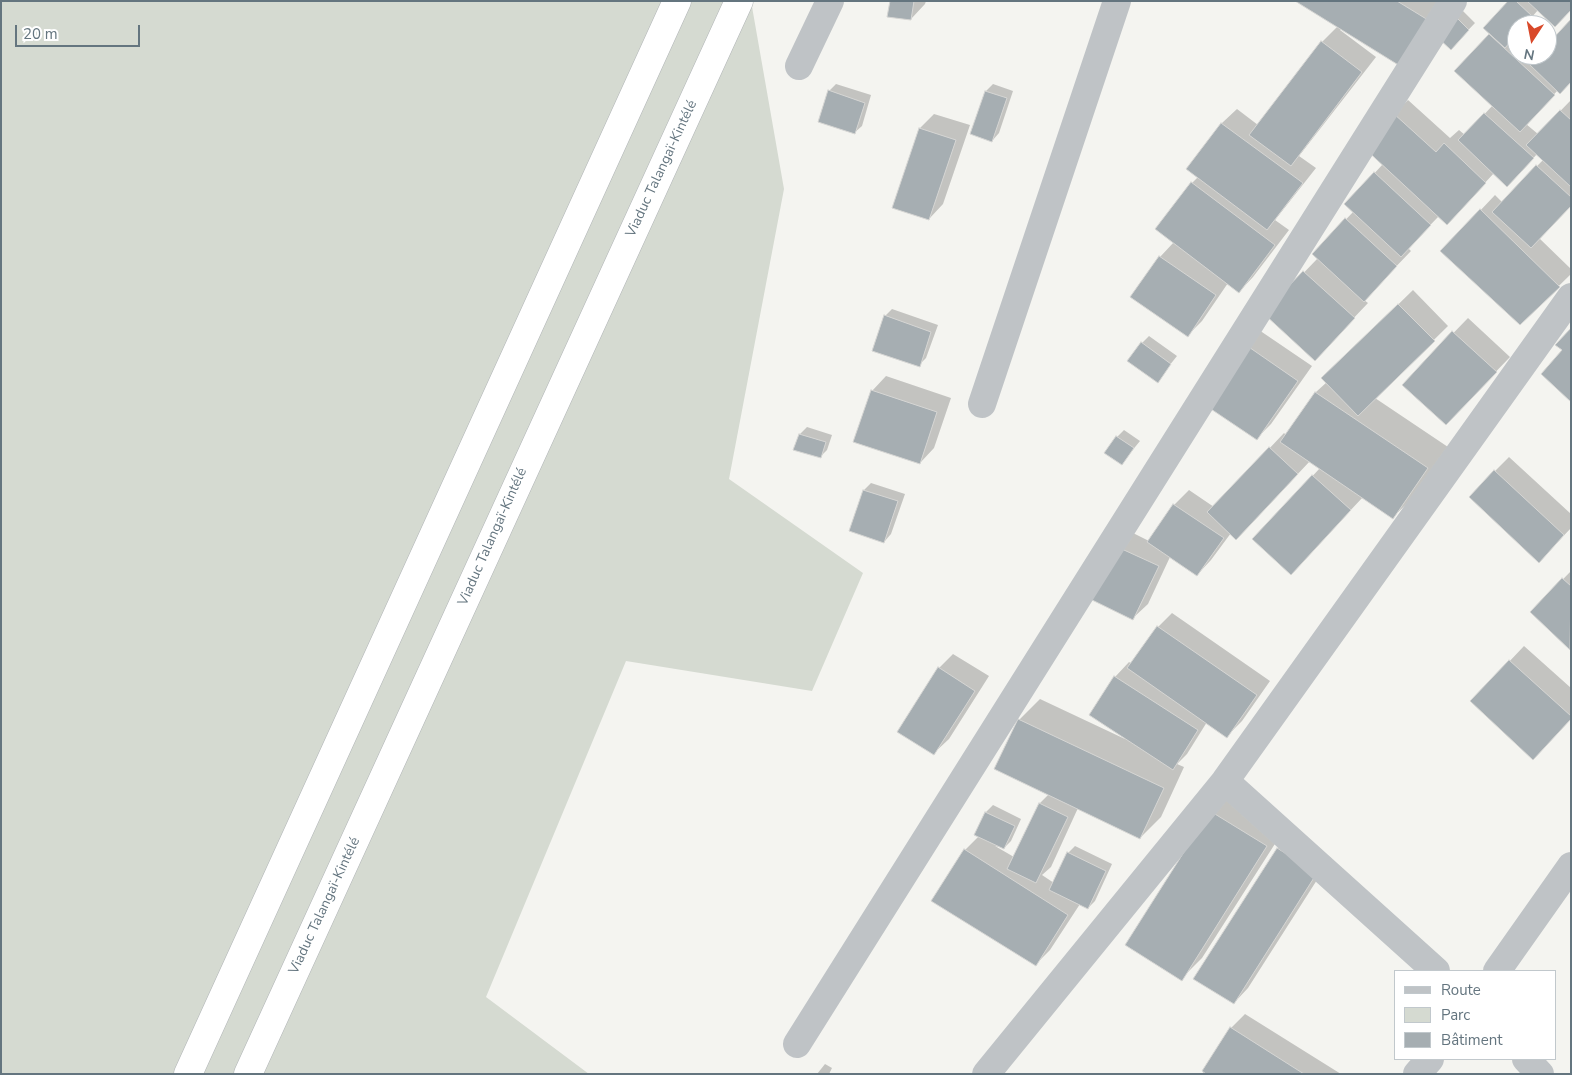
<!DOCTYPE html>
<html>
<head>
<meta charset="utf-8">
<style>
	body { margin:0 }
	#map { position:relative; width:1572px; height:1075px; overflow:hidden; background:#f4f4f0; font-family:"Nunito Sans",sans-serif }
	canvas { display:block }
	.frame { position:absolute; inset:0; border:2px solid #64757f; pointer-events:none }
	.legend { position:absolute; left:1394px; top:970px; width:162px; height:90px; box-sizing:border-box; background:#fff; border:1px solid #c1c8cc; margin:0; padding:6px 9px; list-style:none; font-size:15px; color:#64757f }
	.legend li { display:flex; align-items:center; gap:10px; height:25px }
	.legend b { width:25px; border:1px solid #c1c8cc }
	.north { position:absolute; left:1507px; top:15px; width:50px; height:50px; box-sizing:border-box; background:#fff; border:1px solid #c1c8cc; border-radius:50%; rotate:191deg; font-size:14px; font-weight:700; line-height:20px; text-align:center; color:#64757f }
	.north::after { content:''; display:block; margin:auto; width:18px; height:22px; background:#d9492a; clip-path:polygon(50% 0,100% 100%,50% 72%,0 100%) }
	.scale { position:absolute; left:15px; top:25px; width:125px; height:22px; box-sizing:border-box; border:2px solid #64757f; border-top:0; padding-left:6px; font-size:15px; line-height:18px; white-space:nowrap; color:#64757f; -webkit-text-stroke:4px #fff; paint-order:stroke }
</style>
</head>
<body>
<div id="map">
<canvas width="1572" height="1075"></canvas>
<div class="frame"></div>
<ul class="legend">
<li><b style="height:6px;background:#bfc3c6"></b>Route</li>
<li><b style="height:14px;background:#d5dad1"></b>Parc</li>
<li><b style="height:14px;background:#a6aeb2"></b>Bâtiment</li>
</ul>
<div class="north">N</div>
<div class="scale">20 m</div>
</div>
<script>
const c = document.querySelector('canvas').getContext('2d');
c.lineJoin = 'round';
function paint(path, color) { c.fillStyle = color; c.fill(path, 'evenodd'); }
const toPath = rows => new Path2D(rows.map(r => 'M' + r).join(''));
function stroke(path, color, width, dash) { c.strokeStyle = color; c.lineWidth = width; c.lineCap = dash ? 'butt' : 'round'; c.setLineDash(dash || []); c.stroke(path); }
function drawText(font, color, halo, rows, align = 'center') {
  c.font = font + ' "Nunito Sans",sans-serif'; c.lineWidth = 5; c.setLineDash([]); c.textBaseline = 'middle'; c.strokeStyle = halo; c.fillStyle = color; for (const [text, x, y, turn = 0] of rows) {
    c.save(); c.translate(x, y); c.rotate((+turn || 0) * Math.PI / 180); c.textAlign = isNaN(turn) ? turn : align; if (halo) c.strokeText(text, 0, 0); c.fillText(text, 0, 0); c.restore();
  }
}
paint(toPath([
	[1,1,751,1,784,189,729,479,863,573,812,691,626,661,486,997,589,1074,1,1074]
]), '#d5dad1');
paint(toPath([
	[891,1,926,1,925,4,911,19],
	[1297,1,1447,1,1420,44,1341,28,1340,30,1376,57,1299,156,1316,168,1275,220,1289,230,1253,277,1239,292,1228,283,1202,321,1187,336,1160,257,1174,242,1192,183,1199,176,1188,168,1222,123,1237,109,1258,125,1322,42,1338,26],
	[1510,1,1571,1,1538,10,1525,25,1517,25,1517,55,1547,55,1547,47,1558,90,1526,124,1538,134,1571,100,1571,205,1539,238,1571,269,1571,274,1520,324,1442,251,1495,195,1502,202,1543,160,1537,154,1522,171,1494,173,1461,209,1439,216,1408,248,1411,251,1364,300,1368,303,1329,344,1265,313,1318,258,1313,254,1354,211,1346,204,1383,164,1394,114,1408,100,1450,138,1459,130,1465,135,1493,105,1456,71,1491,34],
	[1463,11,1475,23,1451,48,1456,18],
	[836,84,871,95,862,126,854,133,829,91],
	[993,84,1013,91,999,133,992,141,986,91],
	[934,114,970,125,943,204,929,219,920,128],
	[1413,290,1448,326,1375,398,1448,447,1414,497,1393,517,1363,497,1305,559,1254,539,1320,468,1310,461,1251,524,1231,533,1211,560,1197,575,1170,557,1148,604,1133,618,1090,597,1129,531,1149,541,1174,505,1189,490,1214,507,1284,433,1286,435,1316,392,1327,382,1323,378],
	[892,309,938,325,926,358,919,365,885,316],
	[1468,318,1510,357,1460,409,1404,384],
	[1259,330,1312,366,1271,424,1257,438,1204,402],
	[1149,336,1177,356,1157,381,1142,343],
	[886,376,951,398,934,448,920,463,872,391],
	[807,427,832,435,827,450,820,457,800,434],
	[1124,430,1140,441,1122,463,1117,437],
	[1509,457,1571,514,1571,528,1553,547,1495,471],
	[871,483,905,494,891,534,884,542,864,490],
	[1571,571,1571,647,1570,648,1531,612],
	[1172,613,1270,681,1242,721,1227,736,1207,722,1187,754,1177,764,1184,767,1161,817,1140,838,1078,808,1051,867,1042,875,1054,883,1068,853,1075,846,1112,864,1095,901,1088,908,1080,904,1050,950,1035,965,965,850,979,836,986,812,993,805,1021,819,1011,841,1004,848,995,846,1014,857,1040,803,1049,794,1019,720,1040,699,1125,739,1115,677,1129,662,1132,664,1158,627],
	[1524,646,1571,688,1571,718,1472,701],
	[953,654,989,676,949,739,934,753,939,668],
	[1232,791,1287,825,1202,958,1181,979,1211,812],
	[1293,834,1331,858,1248,988,1234,1003,1195,978,1278,848],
	[1245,1014,1341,1074,1202,1074,1231,1028],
	[825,1064,832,1068,829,1074,817,1074]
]), '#0003');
const building = toPath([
	[890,1,914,1,911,20,887,17,890,1],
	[1295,1,1397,1,1428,20,1400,66,1295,1],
	[1508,1,1516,1,1533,17,1526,25,1517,25,1517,34,1505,48,1483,28,1508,1],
	[1527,1,1571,1,1571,10,1555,27,1527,1],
	[1456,17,1469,30,1451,50,1437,37,1456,17],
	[1571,19,1571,82,1560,94,1529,64,1538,55,1547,55,1547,45,1571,19],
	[1489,34,1555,95,1520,132,1454,71,1489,34],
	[1321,41,1362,72,1291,166,1249,135,1321,41],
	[828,90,865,103,855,134,818,122,828,90],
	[985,91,1007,98,992,142,970,134,985,91],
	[1560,110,1571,120,1571,187,1526,145,1560,110],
	[1393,113,1436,152,1444,143,1486,183,1447,225,1362,146,1393,113],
	[1484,113,1534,158,1507,187,1458,140,1484,113],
	[1221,123,1303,183,1267,230,1186,169,1221,123],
	[919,128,956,140,929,220,892,208,919,128],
	[1536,165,1571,197,1571,206,1531,248,1492,212,1536,165],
	[1374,172,1431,225,1401,257,1344,204,1374,172],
	[1191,182,1275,245,1239,293,1155,229,1191,182],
	[1480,209,1560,287,1520,325,1440,251,1480,209],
	[1345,218,1397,266,1364,302,1312,254,1345,218],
	[1159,256,1216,295,1188,337,1130,297,1159,256],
	[1303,271,1355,318,1315,361,1263,313,1303,271],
	[1398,304,1435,341,1358,416,1321,378,1398,304],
	[884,315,931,332,920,367,872,351,884,315],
	[1571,328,1571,402,1541,374,1562,350,1555,345,1571,328],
	[1452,331,1497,372,1446,425,1402,385,1452,331],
	[1141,342,1171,364,1158,383,1127,361,1141,342],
	[1243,343,1298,381,1257,440,1202,403,1243,343],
	[871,390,937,412,920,464,853,442,871,390],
	[1315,392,1428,468,1393,519,1280,442,1315,392],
	[799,434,826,442,821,458,793,450,799,434],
	[1116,436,1134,448,1122,465,1104,453,1116,436],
	[1269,447,1298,474,1236,540,1207,512,1269,447],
	[1494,470,1564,535,1539,563,1469,497,1494,470],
	[1312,475,1351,510,1291,575,1252,539,1312,475],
	[863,490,898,501,884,543,849,531,863,490],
	[1173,504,1224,538,1197,576,1147,542,1173,504],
	[1113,545,1159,566,1133,620,1088,598,1113,545],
	[1562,578,1571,586,1570,650,1530,612,1562,578],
	[1157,626,1257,695,1227,738,1127,668,1157,626],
	[1509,660,1571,716,1571,719,1533,760,1470,701,1509,660],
	[938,667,975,691,934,755,897,732,938,667],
	[1114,676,1198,730,1173,770,1089,715,1114,676],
	[1018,719,1164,788,1140,839,994,769,1018,719],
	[1039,803,1068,817,1036,883,1007,869,1039,803],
	[1210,811,1267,846,1182,981,1125,945,1210,811],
	[985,812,1015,826,1004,849,974,835,985,812],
	[1277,848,1317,873,1234,1004,1193,979,1277,848],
	[964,849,1068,915,1036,966,931,901,964,849],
	[1067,852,1106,871,1088,909,1049,890,1067,852],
	[1230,1027,1304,1074,1206,1074,1202,1071,1230,1027]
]);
paint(building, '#a6aeb2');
stroke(building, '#d5d5d3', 1);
const highway = toPath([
	[188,1074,677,1],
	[248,1074,739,1]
]);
stroke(highway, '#b0b4b6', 29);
stroke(toPath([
	[799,66,830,1],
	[982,404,1117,1],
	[1225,781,1436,971],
	[1497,971,1571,866],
	[797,1044,1453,1],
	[1526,1059,1540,1074],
	[986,1074,1225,781,1571,297],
	[1417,1074,1430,1059]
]), '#bfc3c6', 28);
stroke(highway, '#fff', 28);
drawText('14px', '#64757f', '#fff', [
	["Viaduc Talangaï-Kintélé",662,169,-65],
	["Viaduc Talangaï-Kintélé",493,537,-66],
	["Viaduc Talangaï-Kintélé",325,906,-65]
]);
</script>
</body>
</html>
